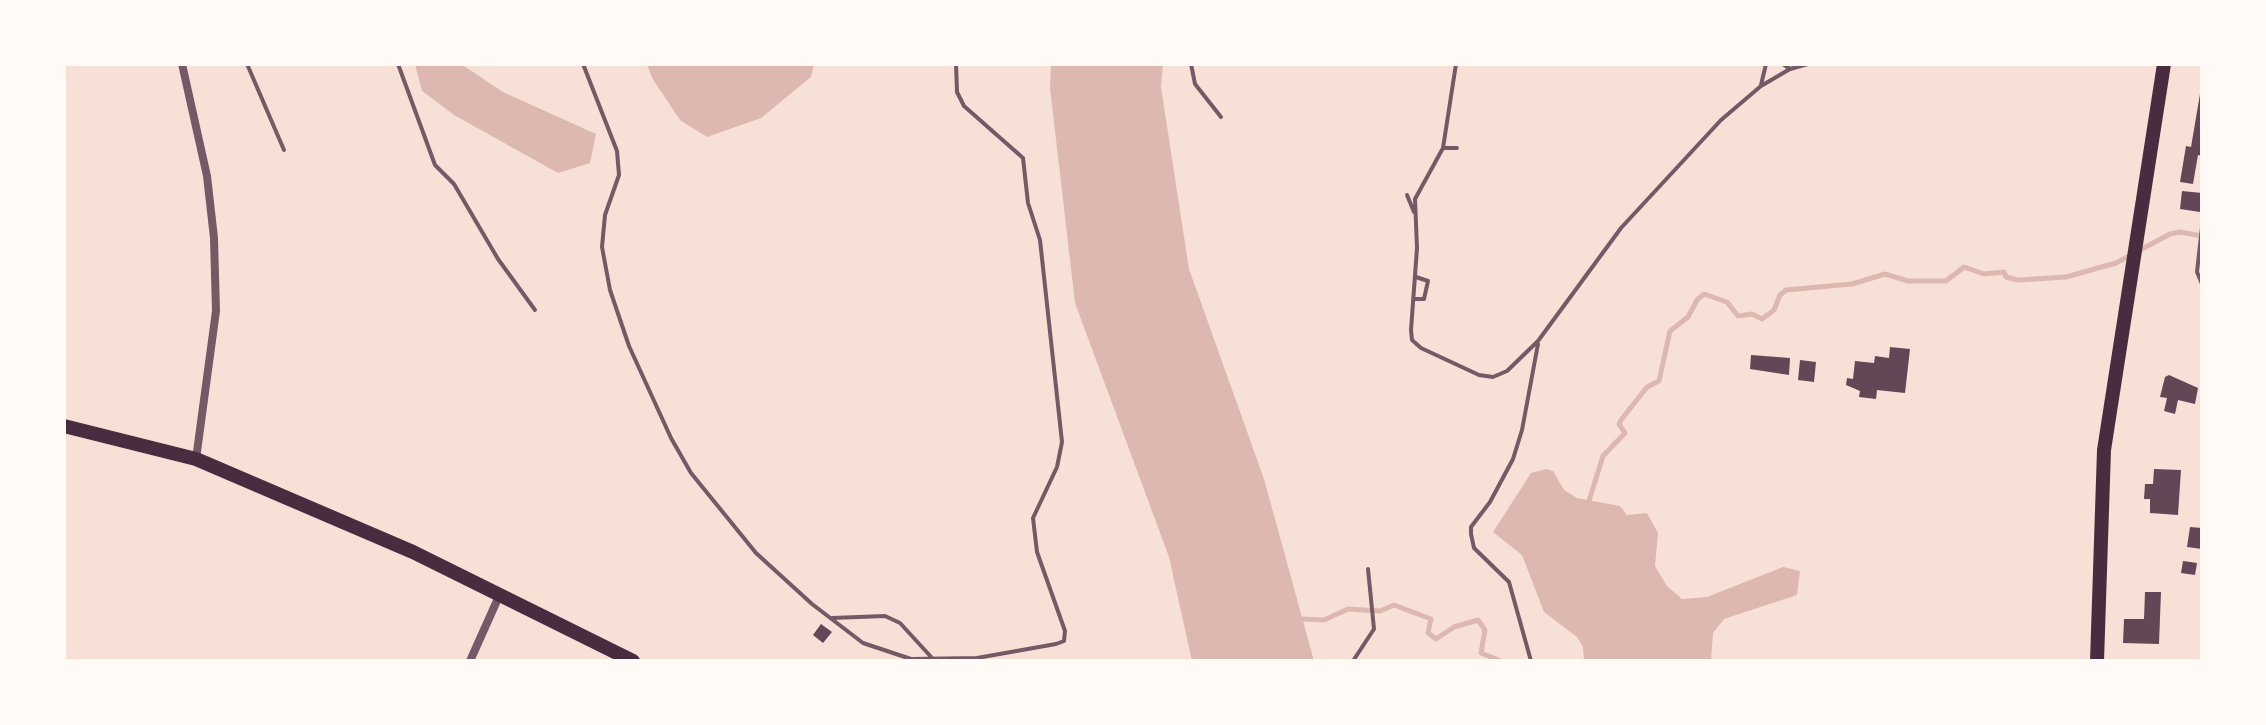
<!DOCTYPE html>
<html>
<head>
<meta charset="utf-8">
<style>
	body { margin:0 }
	#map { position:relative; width:2266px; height:725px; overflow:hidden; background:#f7e1d7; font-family:Karla,sans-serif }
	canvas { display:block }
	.frame { position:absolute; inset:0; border:66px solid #fffaf5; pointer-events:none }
</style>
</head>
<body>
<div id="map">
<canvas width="2266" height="725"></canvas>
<div class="frame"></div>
</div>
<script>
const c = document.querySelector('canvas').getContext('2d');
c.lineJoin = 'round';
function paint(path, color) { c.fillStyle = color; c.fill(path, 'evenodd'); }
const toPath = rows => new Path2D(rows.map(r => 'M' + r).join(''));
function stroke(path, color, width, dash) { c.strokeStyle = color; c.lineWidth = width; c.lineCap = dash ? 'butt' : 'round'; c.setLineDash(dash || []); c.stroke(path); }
paint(toPath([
	[415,64,461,64,503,92,596,134,590,163,558,173,454,115,422,91],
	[647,64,814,64,811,77,761,118,707,137,680,120,652,78],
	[1051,64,1163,64,1161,87,1189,269,1264,479,1314,661,1192,661,1169,557,1075,303,1050,88],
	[1546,469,1553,471,1564,490,1577,498,1620,506,1627,515,1647,513,1658,533,1655,566,1667,586,1682,599,1707,597,1783,567,1800,571,1797,595,1724,619,1713,633,1711,661,1584,661,1583,647,1577,637,1544,612,1522,555,1493,532,1531,473]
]), '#dcb8b0');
stroke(toPath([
	[1588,504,1603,456,1625,433,1619,424,1621,420,1647,387,1659,381,1670,331,1688,317,1697,300,1704,294,1727,302,1738,316,1752,314,1762,319,1774,310,1780,295,1786,290,1852,284,1885,274,1908,281,1946,281,1964,267,1984,274,2004,272,2006,277,2018,280,2066,277,2116,263,2170,234,2180,232,2202,236],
	[1298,623,1303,619,1324,620,1348,609,1380,611,1394,605,1431,619,1428,633,1436,639,1454,627,1478,620,1485,630,1481,653,1501,661]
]), '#dcb8b0', 5);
paint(toPath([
	[2200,94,2202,156,2198,155,2193,184,2180,182,2186,146,2191,147],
	[2182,191,2202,193,2200,212,2180,209],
	[1890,347,1910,349,1905,393,1877,390,1876,399,1859,397,1860,391,1846,385,1847,378,1853,379,1855,361,1874,363,1875,356,1889,358],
	[1751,355,1790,358,1789,375,1750,369],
	[1800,360,1816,362,1814,382,1798,380],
	[2169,375,2198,388,2195,404,2178,400,2175,414,2164,411,2167,398,2160,397,2165,377],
	[2154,469,2181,470,2178,515,2150,513,2150,499,2144,499,2145,484,2153,484],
	[2190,527,2202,528,2202,549,2187,547],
	[2183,561,2197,563,2195,575,2181,573],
	[2145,592,2161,592,2159,644,2123,643,2124,619,2144,619],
	[821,624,832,632,823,643,813,635]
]), '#644757');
stroke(toPath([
	[247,64,284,150],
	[398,64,435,165,454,184,498,259,535,310],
	[583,64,617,151,619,175,605,215,602,247,610,290,629,346,671,438,691,473,756,553,812,604,863,643,911,659,977,658,1056,644,1064,641,1065,631,1037,552,1033,518,1057,467,1062,442,1040,240,1028,203,1023,158,964,106,957,92,956,64],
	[1191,64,1195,84,1221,117],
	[1456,64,1443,148,1415,199,1417,248,1411,330,1412,340,1421,348,1479,375,1493,377,1507,371,1538,341,1621,228,1721,120,1761,86,1790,69,1808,64],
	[1783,64,1790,69],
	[1761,85,1766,64],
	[1443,148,1457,148],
	[1407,195,1414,212],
	[2202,227,2197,272,2202,284],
	[1413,299,1424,299,1428,281,1416,277],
	[832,618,885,616,900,623,933,659],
	[1353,661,1374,629,1368,569],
	[1531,661,1509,582,1474,548,1471,534,1471,527,1490,502,1513,459,1522,430,1538,344]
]), '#755966', 4);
stroke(toPath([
	[182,64,207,176,214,238,216,311,196,459],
	[470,661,500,594]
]), '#755966', 8);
stroke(toPath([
	[64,426,196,459,413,552,633,661]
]), '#4a2c40', 14);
stroke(toPath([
	[2097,661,2104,450,2164,64]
]), '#4a2c40', 14);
</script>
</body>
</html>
